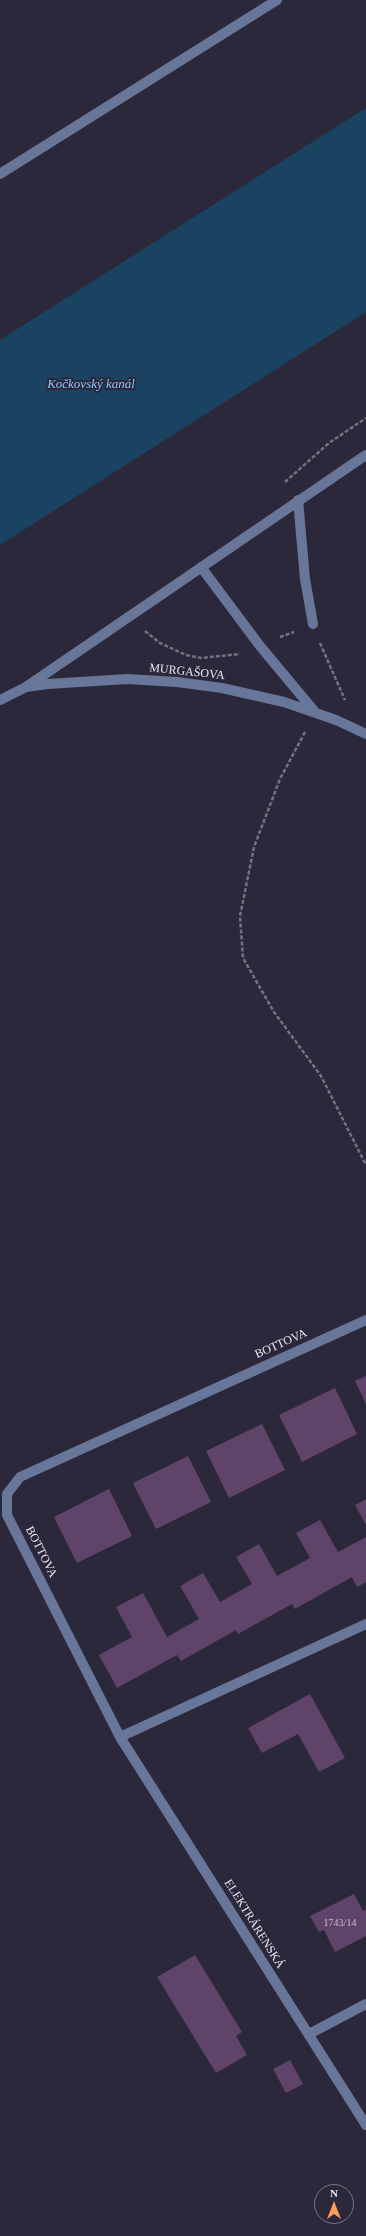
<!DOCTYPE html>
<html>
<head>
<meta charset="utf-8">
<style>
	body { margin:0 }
	#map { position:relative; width:366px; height:2236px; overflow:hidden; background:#2c283b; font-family:"Times New Roman",serif }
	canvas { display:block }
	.north { position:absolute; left:314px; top:2184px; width:40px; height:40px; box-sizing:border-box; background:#2c283b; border:1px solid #787585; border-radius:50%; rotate:0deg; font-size:11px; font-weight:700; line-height:16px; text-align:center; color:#eae8f5 }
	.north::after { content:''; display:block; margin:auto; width:14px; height:18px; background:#fe9b58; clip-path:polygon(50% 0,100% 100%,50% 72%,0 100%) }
</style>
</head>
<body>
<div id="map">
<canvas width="366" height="2236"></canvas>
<div class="north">N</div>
</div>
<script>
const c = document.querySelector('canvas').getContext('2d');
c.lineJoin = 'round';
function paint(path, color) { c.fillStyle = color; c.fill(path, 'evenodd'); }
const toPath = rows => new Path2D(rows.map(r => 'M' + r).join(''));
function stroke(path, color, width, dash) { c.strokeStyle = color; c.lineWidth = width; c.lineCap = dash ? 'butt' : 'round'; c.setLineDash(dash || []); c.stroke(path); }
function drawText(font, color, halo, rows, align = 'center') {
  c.font = font + ' "Times New Roman",serif'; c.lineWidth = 4; c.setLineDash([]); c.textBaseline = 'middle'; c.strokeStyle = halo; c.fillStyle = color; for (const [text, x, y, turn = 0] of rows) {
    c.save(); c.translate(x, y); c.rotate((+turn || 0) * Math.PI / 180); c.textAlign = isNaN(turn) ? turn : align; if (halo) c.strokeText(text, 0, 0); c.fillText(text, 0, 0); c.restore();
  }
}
paint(toPath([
	[366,108,366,312,0,545,0,340]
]), '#1a4362');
paint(toPath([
	[366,1376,366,1404,355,1381],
	[335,1388,357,1434,302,1462,279,1415],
	[262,1424,285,1470,229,1498,206,1451],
	[188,1456,211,1502,156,1529,133,1483],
	[109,1489,132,1536,77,1563,54,1517],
	[366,1499,366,1525,355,1505],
	[320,1520,338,1552,366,1537,366,1582,357,1587,352,1577,295,1609,292,1604,238,1634,236,1630,181,1661,177,1655,117,1688,99,1655,132,1637,116,1607,143,1593,167,1637,199,1619,180,1586,203,1573,220,1602,252,1584,236,1557,259,1544,277,1576,310,1558,296,1533],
	[310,1694,345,1758,319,1772,298,1734,262,1753,248,1728],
	[354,1894,363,1911,366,1909,366,1936,335,1952,324,1930,319,1932,310,1916],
	[195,1955,242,2032,236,2036,247,2055,216,2073,157,1977],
	[290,2060,303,2084,286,2093,273,2069]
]), '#5f4369');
stroke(toPath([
	[285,482,329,443,366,418],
	[145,631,160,643,186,655,201,658,240,654],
	[280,637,294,632],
	[320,643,345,700],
	[305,732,280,779,254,847,240,916,243,958,274,1012,321,1076,366,1165]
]), '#747181', 2.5, [4, 2]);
stroke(toPath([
	[0,174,277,0],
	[298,500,305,579,313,624],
	[201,567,260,646,315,712],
	[26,687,366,455],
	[0,700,26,687,48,684,127,679,177,682,222,688,284,702,336,720,366,734],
	[366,1320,20,1477,7,1494,7,1515,120,1737,366,2125],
	[120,1737,366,1624],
	[309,2034,366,2004]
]), '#68769a', 10);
drawText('10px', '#c7bfd2', null, [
	["1743/14",340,1923]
]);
drawText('12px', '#eae8f5', '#2c283b', [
	["MURGAŠOVA",187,672,6],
	["BOTTOVA",281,1344,-24],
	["BOTTOVA",41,1552,63],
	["ELEKTRÁRENSKÁ",254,1924,58]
]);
drawText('italic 13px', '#86c6fb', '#2c283b', [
	["Kočkovský kanál",91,385]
]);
</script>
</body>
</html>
